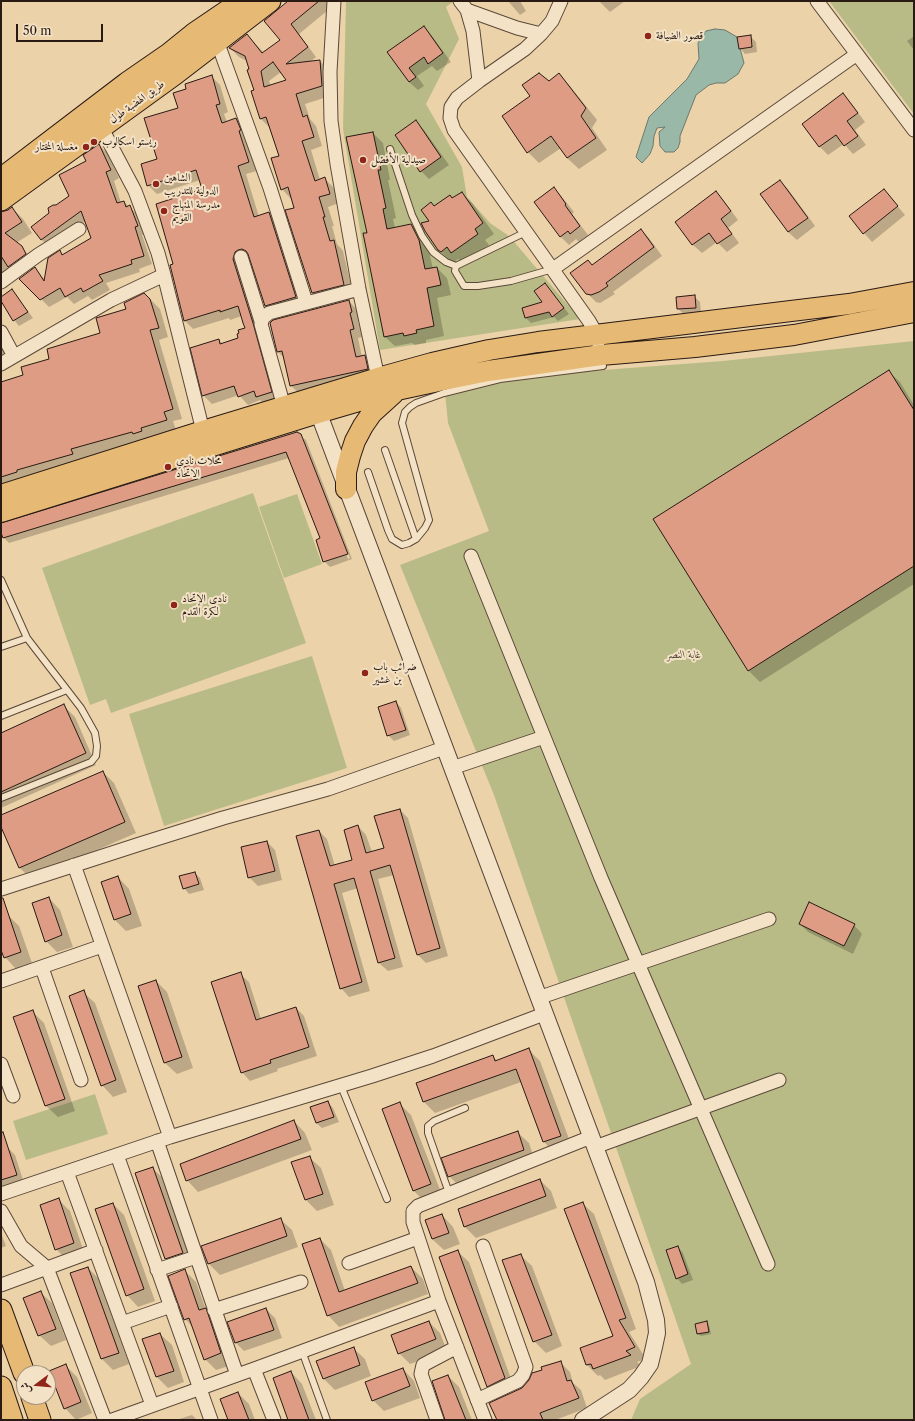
<!DOCTYPE html>
<html>
<head>
<meta charset="utf-8">
<style>
	body { margin:0 }
	#map { position:relative; width:915px; height:1421px; overflow:hidden; background:#ecd2a8; font-family:"Libre Caslon Text",Amiri,serif }
	canvas { display:block }
	.frame { position:absolute; inset:0; border:2px solid #291a14; pointer-events:none }
	.north { position:absolute; left:16px; top:1365px; width:40px; height:40px; box-sizing:border-box; background:#f3e2c6; border:1px solid #a2927f; border-radius:50%; rotate:254deg; font-size:11px; font-weight:700; line-height:16px; text-align:center; color:#291a14 }
	.north::after { content:''; display:block; margin:auto; width:14px; height:18px; background:#8f2418; clip-path:polygon(50% 0,100% 100%,50% 72%,0 100%) }
	.scale { position:absolute; left:16px; top:24px; width:87px; height:18px; box-sizing:border-box; border:2px solid #291a14; border-top:0; padding-left:5px; font-size:12px; line-height:14px; white-space:nowrap; color:#291a14; -webkit-text-stroke:3px #f3e2c6; paint-order:stroke }
</style>
</head>
<body>
<div id="map">
<canvas width="915" height="1421"></canvas>
<div class="frame"></div>
<div class="north">ش</div>
<div class="scale">50 m</div>
</div>
<script>
const c = document.querySelector('canvas').getContext('2d');
c.lineJoin = 'round';
function paint(path, color) { c.fillStyle = color; c.fill(path, 'evenodd'); }
const toPath = rows => new Path2D(rows.map(r => 'M' + r).join(''));
function stroke(path, color, width, dash) { c.strokeStyle = color; c.lineWidth = width; c.lineCap = dash ? 'butt' : 'round'; c.setLineDash(dash || []); c.stroke(path); }
function drawText(font, color, halo, rows, align = 'center') {
  c.font = font + ' "Libre Caslon Text",Amiri,serif'; c.lineWidth = 4; c.setLineDash([]); c.textBaseline = 'middle'; c.strokeStyle = halo; c.fillStyle = color; for (const [text, x, y, turn = 0] of rows) {
    c.save(); c.translate(x, y); c.rotate((+turn || 0) * Math.PI / 180); c.textAlign = isNaN(turn) ? turn : align; if (halo) c.strokeText(text, 0, 0); c.fillText(text, 0, 0); c.restore();
  }
}
paint(toPath([
	[346,1,454,1,446,7,459,39,426,104,462,167,467,197,490,223,509,236,580,319,380,350,343,129],
	[829,1,914,1,914,114],
	[914,341,914,1420,631,1420,640,1399,691,1364,494,795,400,565,489,531,448,423,445,392,536,375,723,361],
	[253,493,306,643,111,713,106,699,90,705,42,568],
	[297,494,322,564,284,578,259,507],
	[312,656,347,768,164,826,129,714],
	[95,1094,108,1134,26,1160,13,1121]
]), '#b9bb86');
const water = toPath([
	[715,29,725,30,737,37,744,63,738,74,725,83,716,83,709,85,696,95,680,136,680,142,678,148,674,152,665,152,660,146,659,132,665,127,657,128,654,136,653,146,650,154,642,163,636,157,649,117,687,79,699,59,698,43,706,31,715,29]
]);
paint(water, '#99b8a7');
stroke(water, '#6c796c', 1);
paint(toPath([
	[290,1,328,1,333,6,299,34,316,57,310,62,320,61,329,70,330,96,305,104,310,119,316,126,322,146,311,150,320,180,325,179,334,188,339,203,328,207,334,226,332,226,337,244,343,251,353,294,322,302,313,293,293,198,291,199,282,189,280,157,270,128,261,119,252,91,255,91,247,61,239,57,230,48,247,35,264,53,281,40],
	[281,72,288,80,271,86,269,81],
	[508,1,520,1,526,11,520,15],
	[599,1,625,1,610,12],
	[424,27,432,36,451,62,437,71,432,66,417,76,424,86,418,90,409,82,389,52],
	[750,36,756,42,757,52,745,54,740,48],
	[914,36,914,50,907,41],
	[559,75,570,86,597,120,592,128,607,150,579,169,567,158,561,148,539,163,528,152,532,97],
	[211,76,220,85,228,112,224,114,227,122,236,119,245,128,257,171,246,174,259,217,269,213,278,222,304,306,274,314,266,306,251,257,248,257,280,401,265,405,260,400,248,405,239,395,212,404,203,395,219,340,223,344,239,339,246,329,242,316,230,320,229,318,193,329,185,321,175,265,203,189,200,180,157,194,148,185,187,89],
	[843,95,851,103,865,122,855,130,866,145,853,154,844,144,828,155,820,147,803,124],
	[416,122,424,130,449,165,429,179,421,171],
	[373,133,383,143,390,180,388,180,396,218,393,219,395,228,411,225,421,236,429,251,433,269,437,268,447,278,451,295,437,298,444,336,426,340,426,343,415,345,412,343,395,346,384,336,368,233],
	[99,145,107,153,119,178,114,181,121,203,124,202,138,215,145,234,142,235,152,264,139,269,140,272,106,283,110,290,92,300,88,296,74,304,67,297,49,307,21,279,35,268,45,280,60,252,64,255,92,239,86,221,50,248,42,240,32,227,70,197,88,162],
	[780,181,788,189,815,226,797,240,788,232],
	[554,188,562,197,574,212,572,214,588,235,579,242,576,239,569,245,560,236],
	[884,190,905,215,872,242,864,233],
	[716,192,724,201,738,220,728,228,739,243,727,252,717,242,702,253,693,245,676,222],
	[462,193,473,204,494,234,485,240,489,245,463,263,458,259,453,263,438,249,434,207,452,199],
	[12,208,23,219,32,233,16,243,32,258,36,265,19,277,14,271,4,276,10,284,6,288,1,283,1,213],
	[641,230,649,238,662,256,613,292,615,294,600,303,596,302,587,293,593,266],
	[545,284,569,314,558,321,554,317,531,323,526,318,544,303],
	[12,290,33,318,19,326,14,320,1,299],
	[694,296,700,302,701,313,684,314,678,309,677,298],
	[150,299,160,309,168,337,159,340,182,419,173,421,176,430,80,459,82,464,1,489,1,383,24,376,51,359,102,333,127,309],
	[349,301,357,310,360,321,358,321,362,337,358,338,362,357,364,356,373,365,376,377,300,394,291,386,285,359,278,352],
	[1,343,7,356,1,359],
	[888,371,900,382,914,405,914,584,760,682,749,671,654,520],
	[300,434,302,437,301,437,348,559,350,558,303,438,306,440,352,559,330,567,324,561,321,539,289,458,9,543,4,538,1,524],
	[396,702,401,708,410,735,394,741,388,735],
	[63,705,75,717,96,765,1,808,1,734],
	[103,772,114,783,136,833,31,879,19,867,1,825,1,816],
	[400,810,408,818,448,956,426,963,417,954,394,875,378,879,403,967,388,971,379,963,358,888,342,893,370,991,349,997,341,988,319,831,327,839,335,866,353,860,358,826,366,835,372,852,385,848],
	[267,842,275,850,282,880,258,886,249,877],
	[195,873,200,878,204,890,189,894,184,888],
	[118,877,129,889,142,926,126,931,115,920,102,883],
	[49,898,60,910,73,947,57,952,46,941],
	[8,915,19,926,32,963,16,969,5,957,1,947,1,917],
	[800,924,854,925,862,934,853,954,808,932],
	[240,974,249,982,261,1019,296,1008,304,1016,317,1056,277,1069,278,1071,250,1081,242,1072],
	[156,981,167,992,193,1068,177,1074,165,1063,139,986],
	[83,992,95,1003,127,1092,113,1097,102,1085],
	[32,1011,44,1023,75,1111,58,1117,46,1106,15,1018],
	[529,1050,540,1061,572,1147,555,1153,544,1142,521,1082,435,1113,423,1101,493,1057,498,1061],
	[328,1102,333,1108,339,1122,322,1128,316,1123],
	[400,1104,411,1115,442,1195,425,1202,414,1191],
	[294,1121,305,1133,312,1150,198,1192,187,1180],
	[517,1132,529,1143,535,1161,460,1187,449,1176],
	[7,1147,15,1155,24,1183,1,1191,1,1149],
	[309,1157,321,1168,334,1205,317,1211,306,1200,293,1163],
	[152,1168,164,1179,194,1264,177,1270,166,1258],
	[540,1180,551,1191,557,1208,476,1238,465,1227],
	[58,1199,70,1211,85,1255,68,1261,56,1249],
	[582,1203,594,1214,636,1329,629,1332,646,1359,637,1362,641,1366,605,1380,600,1375,598,1376,587,1365,614,1337],
	[113,1204,124,1215,155,1301,138,1307,127,1295],
	[442,1215,453,1227,460,1244,444,1250,432,1239],
	[280,1219,292,1230,298,1247,220,1275,209,1264],
	[1,1233,6,1246,1,1248],
	[320,1239,331,1250,345,1291,411,1267,423,1279,428,1294,339,1327,328,1315],
	[678,1247,683,1253,693,1280,682,1284,677,1278],
	[457,1251,469,1262,515,1390,499,1397,488,1386],
	[520,1255,532,1266,562,1346,546,1353,534,1341],
	[88,1268,99,1279,129,1364,113,1370,102,1359,71,1273],
	[184,1270,196,1282,206,1310,217,1321,232,1365,216,1370,205,1359,194,1328,185,1319],
	[40,1292,52,1303,66,1340,51,1346,39,1335],
	[266,1309,275,1318,282,1338,244,1351,236,1343,229,1322],
	[429,1322,440,1333,447,1351,410,1364,399,1353],
	[706,1323,709,1325,711,1334,701,1336,698,1334,696,1325],
	[160,1334,172,1345,184,1382,168,1388,157,1377,143,1340],
	[353,1348,365,1359,371,1376,335,1390,324,1379],
	[560,1362,570,1372,573,1383,581,1390,587,1408,555,1420,497,1420,522,1389],
	[66,1366,77,1377,92,1413,76,1420,65,1408],
	[403,1369,414,1381,420,1398,384,1411,373,1400],
	[291,1372,302,1384,316,1420,289,1420],
	[448,1376,459,1387,472,1420,447,1420],
	[238,1393,249,1404,255,1420,229,1420],
	[192,1415,197,1420,176,1420]
]), '#0003');
const building = toPath([
	[288,1,319,1,291,24,308,47,286,64,320,60,322,86,296,94,303,117,307,115,314,137,302,141,315,181,325,177,330,194,319,197,325,217,323,217,330,241,334,240,344,285,312,293,285,210,294,208,288,187,281,190,271,158,279,156,266,117,260,119,251,91,254,90,247,70,249,69,245,56,229,48,247,34,262,53,280,40,264,21,288,1],
	[273,62,286,80,264,87,261,71,273,62],
	[424,26,443,53,428,64,424,57,409,68,416,77,409,82,387,52,424,26],
	[751,35,752,47,739,49,737,37,751,35],
	[539,73,549,81,559,73,586,108,581,116,596,138,567,158,551,136,527,153,502,116,530,96,522,85,539,73],
	[212,75,220,104,216,105,222,123,236,118,241,130,239,131,249,162,238,166,254,217,269,212,296,297,265,306,248,254,246,251,242,249,238,250,235,252,233,259,253,323,272,392,256,397,254,391,238,397,234,386,202,396,190,348,219,339,220,344,238,338,237,334,239,333,238,330,245,328,243,323,238,306,220,312,220,310,184,321,170,265,173,264,156,204,202,189,196,170,147,186,141,164,157,159,144,118,178,108,173,93,186,89,185,84,212,75],
	[843,93,858,113,847,121,858,136,844,146,836,135,819,147,802,124,843,93],
	[416,120,441,157,420,172,395,135,416,120],
	[373,132,381,170,378,170,386,208,383,209,387,229,411,224,419,240,425,269,437,267,441,285,427,288,434,326,416,330,417,333,404,336,403,333,384,337,363,233,367,233,346,137,373,132],
	[99,144,111,170,106,172,117,203,124,201,126,207,130,205,138,226,135,227,144,256,131,260,132,264,99,275,103,281,83,292,81,288,65,297,60,288,40,300,19,279,35,267,44,281,48,258,60,250,62,255,91,238,81,211,41,240,31,227,49,213,48,208,53,205,56,205,69,196,59,175,86,161,83,155,99,144],
	[780,180,808,218,788,232,760,194,780,180],
	[554,187,566,204,565,205,580,226,570,234,568,231,560,237,534,202,554,187],
	[884,189,898,206,863,234,849,216,884,189],
	[716,191,731,211,721,219,732,234,717,244,709,233,692,245,675,222,716,191],
	[462,192,483,223,475,229,478,234,451,253,447,247,441,252,438,250,425,231,421,223,429,221,421,210,431,202,434,206,450,195,452,198,462,192],
	[12,207,22,222,5,233,22,246,26,254,8,267,1,256,1,212,8,210,12,207],
	[641,229,654,247,606,283,608,286,599,292,591,295,586,294,570,273,588,260,592,265,641,229],
	[545,283,564,308,552,317,549,312,525,318,522,308,542,302,534,291,545,283],
	[12,289,28,312,13,321,1,301,1,297,12,289],
	[144,293,150,299,159,328,150,330,173,409,164,412,167,420,141,428,142,431,133,434,132,432,71,449,73,454,17,470,17,472,1,477,1,382,23,375,21,367,49,359,47,349,100,333,96,318,126,309,124,303,144,293],
	[695,295,696,308,677,309,676,297,695,295],
	[349,300,352,312,350,313,354,329,350,330,356,357,365,355,368,369,290,386,282,351,277,352,270,323,273,320,349,300],
	[889,370,914,410,914,566,748,671,653,519,889,370],
	[297,432,301,434,348,554,323,562,316,540,320,538,286,452,3,538,1,533,1,523,297,432],
	[396,701,406,730,387,736,378,707,396,701],
	[64,704,86,753,1,792,1,733,64,704],
	[103,771,125,822,19,868,1,827,1,815,103,771],
	[400,809,440,948,417,955,390,865,370,871,395,958,378,963,354,878,334,884,362,982,340,989,296,836,319,830,330,866,352,860,344,830,358,825,366,853,384,848,374,816,400,809],
	[267,841,275,871,248,878,241,847,267,841],
	[195,872,199,884,183,889,179,876,195,872],
	[118,876,131,914,114,920,101,882,118,876],
	[49,897,62,935,45,942,32,903,49,897],
	[1,898,3,898,21,952,4,958,1,950,1,898],
	[809,902,855,924,844,946,799,924,809,902],
	[241,972,256,1020,296,1007,309,1047,270,1060,271,1063,241,1073,211,982,241,972],
	[156,980,182,1057,164,1063,138,986,156,980],
	[84,990,116,1080,101,1086,69,996,84,990],
	[33,1010,65,1099,45,1106,13,1017,33,1010],
	[529,1048,561,1136,543,1142,516,1069,423,1102,416,1083,493,1055,495,1061,529,1048],
	[328,1101,334,1117,316,1123,310,1107,328,1101],
	[400,1102,431,1184,413,1191,382,1109,400,1102],
	[294,1120,301,1139,186,1181,180,1164,294,1120],
	[518,1131,524,1150,448,1177,441,1158,518,1131],
	[3,1132,17,1175,1,1180,1,1133,3,1132],
	[310,1156,323,1194,305,1200,291,1162,310,1156],
	[153,1167,183,1253,165,1259,135,1173,153,1167],
	[540,1179,546,1196,464,1227,458,1209,540,1179],
	[59,1198,74,1243,55,1250,40,1205,59,1198],
	[583,1202,626,1318,619,1320,635,1347,626,1351,631,1355,593,1369,591,1364,586,1365,580,1348,613,1336,564,1209,583,1202],
	[113,1203,144,1289,126,1296,95,1209,113,1203],
	[442,1214,449,1233,432,1239,425,1220,442,1214],
	[281,1218,287,1236,208,1264,201,1246,281,1218],
	[320,1238,339,1292,411,1266,418,1283,327,1316,302,1244,320,1238],
	[678,1246,688,1274,676,1279,666,1250,678,1246],
	[458,1250,505,1378,487,1387,439,1257,458,1250],
	[521,1254,552,1335,533,1342,502,1260,521,1254],
	[88,1267,119,1353,101,1359,70,1273,88,1267],
	[185,1269,199,1310,206,1308,221,1353,204,1360,189,1318,184,1320,168,1276,185,1269],
	[41,1291,56,1329,38,1336,23,1298,41,1291],
	[266,1308,274,1330,235,1343,227,1322,266,1308],
	[429,1321,436,1339,398,1354,391,1335,429,1321],
	[707,1321,709,1332,697,1334,695,1324,707,1321],
	[160,1333,174,1371,156,1377,142,1339,160,1333],
	[354,1347,360,1365,323,1379,316,1361,354,1347],
	[561,1361,567,1381,571,1380,579,1398,540,1413,543,1420,497,1420,489,1403,522,1388,529,1380,532,1373,542,1370,541,1367,561,1361],
	[66,1364,81,1402,64,1409,49,1371,66,1364],
	[403,1368,410,1386,372,1401,365,1382,403,1368],
	[291,1371,309,1420,288,1420,273,1378,291,1371],
	[448,1375,466,1420,445,1420,432,1381,448,1375],
	[238,1392,249,1420,228,1420,220,1399,238,1392]
]);
paint(building, '#dd9c83');
stroke(building, '#291a14', 1);
const service = toPath([
	[390,149,412,215,422,236,433,252,446,262,456,266],
	[526,232,456,266,455,271,464,286,478,286,511,281,553,269],
	[385,450,416,539],
	[368,472,388,530,392,539,402,545,409,543,416,539,425,528,429,520,402,423,405,412,410,407,416,403,444,393,500,379,603,366],
	[1,580,27,638,81,708,95,733,97,746,96,756,91,762,1,798],
	[1,647,27,638],
	[1,716,67,690],
	[341,1086,387,1199],
	[449,1193,428,1133,428,1126,434,1121,465,1108],
	[302,1351,327,1420]
]);
const minor = toPath([
	[334,1,330,72,331,121,337,164,359,289,378,378],
	[460,1,467,10,473,31,479,81],
	[561,1,552,21,541,34,525,49,479,81,457,98,451,107,450,118,454,130,589,321,597,335,598,342],
	[817,1,914,130],
	[467,10,517,28,541,34],
	[217,41,270,188,306,302],
	[98,121,135,191,158,253,164,275],
	[241,257,261,321],
	[553,269,857,54],
	[1,282,38,255,79,229],
	[1,332,14,356],
	[1,364,111,300,164,275,203,431],
	[284,407,261,324,263,318,269,313,359,289],
	[471,556,601,878,768,1264],
	[452,768,544,737],
	[74,865,170,1137],
	[1,889,140,844,223,818,328,789,444,748],
	[42,968,81,1080],
	[1,981,102,946],
	[538,998,769,919],
	[1,1064,13,1096],
	[157,1141,237,1375],
	[595,1147,779,1080],
	[117,1155,211,1420],
	[67,1172,152,1405],
	[1,1194,170,1137,372,1076,433,1056,544,1014],
	[1,1211,21,1246,47,1268,105,1420],
	[349,1263,418,1238],
	[157,1270,196,1257],
	[1,1285,96,1250],
	[214,1310,301,1282],
	[122,1323,171,1306],
	[254,1369,274,1420],
	[477,1400,518,1381,523,1375,526,1367,483,1246],
	[112,1420,254,1369,439,1301],
	[437,1420,421,1374,423,1365,457,1347],
	[485,1420,439,1301,413,1222,413,1211,418,1206,591,1137]
]);
const tertiary = toPath([
	[314,401,646,1282,656,1320,657,1333,654,1347,650,1364,641,1377,629,1390,583,1420]
]);
const primary = toPath([
	[346,489,346,472,350,456,355,441,363,426,372,413,394,393],
	[1,495,203,431,378,378,432,363,489,350,538,342,791,311,849,304,914,292],
	[1,512,318,413,397,390,448,379,488,371,601,355,695,347,794,335,914,312]
]);
const trunk = toPath([
	[1,179,127,83,169,54,195,33,242,1],
	[1,200,175,74,270,1],
	[1,1310,24,1373],
	[1,1387,12,1420],
	[32,1397,40,1420]
]);
stroke(service, '#5a4839', 8);
stroke(minor, '#5a4839', 15);
stroke(tertiary, '#5a4839', 18);
stroke(primary, '#291a14', 22);
stroke(trunk, '#291a14', 23);
stroke(service, '#f3e2c6', 6);
stroke(minor, '#f3e2c6', 13);
stroke(tertiary, '#f3e2c6', 16);
stroke(primary, '#e6b974', 20);
stroke(trunk, '#e6b974', 21);
for (const [x, y, r, color] of [
	[648,36,4,"#8f2418"],
	[94,142,4,"#8f2418"],
	[86,147,4,"#8f2418"],
	[363,160,4,"#8f2418"],
	[156,184,4,"#8f2418"],
	[164,211,4,"#8f2418"],
	[168,467,4,"#8f2418"],
	[174,605,4,"#8f2418"],
	[365,673,4,"#8f2418"]
]) { const dot = new Path2D(); dot.arc(x, y, r, 0, 2 * Math.PI); c.fillStyle = color; c.fill(dot); stroke(dot, '#f3e2c6', 1.5); }
drawText('11px', '#291a14', '#f3e2c6', [
	["قصور الضيافة",656,36],
	["ريستو اسكالوب",102,142],
	["مغسلة المختار",78,147,"right"],
	["صيدلية الأفضل",371,160],
	["الشاهين",164,178],
	["الدولية للتدريب",164,191],
	["مدرسة المنهاج",172,205],
	["القويم",172,218],
	["محلات نادي",176,461],
	["الاتحاد",176,474],
	["نادي الإتحاد",182,599],
	["لكرة القدم",182,612],
	["ضرائب باب",373,667],
	["بن غشير",373,680]
], 'left');
drawText('11px', '#291a14', '#f3e2c6', [
	["طريق الهضبة طول",137,102,-36]
]);
drawText('italic 11px', '#544a36', '#f3e2c6', [
	["غابة النصر",684,655]
]);
</script>
</body>
</html>
